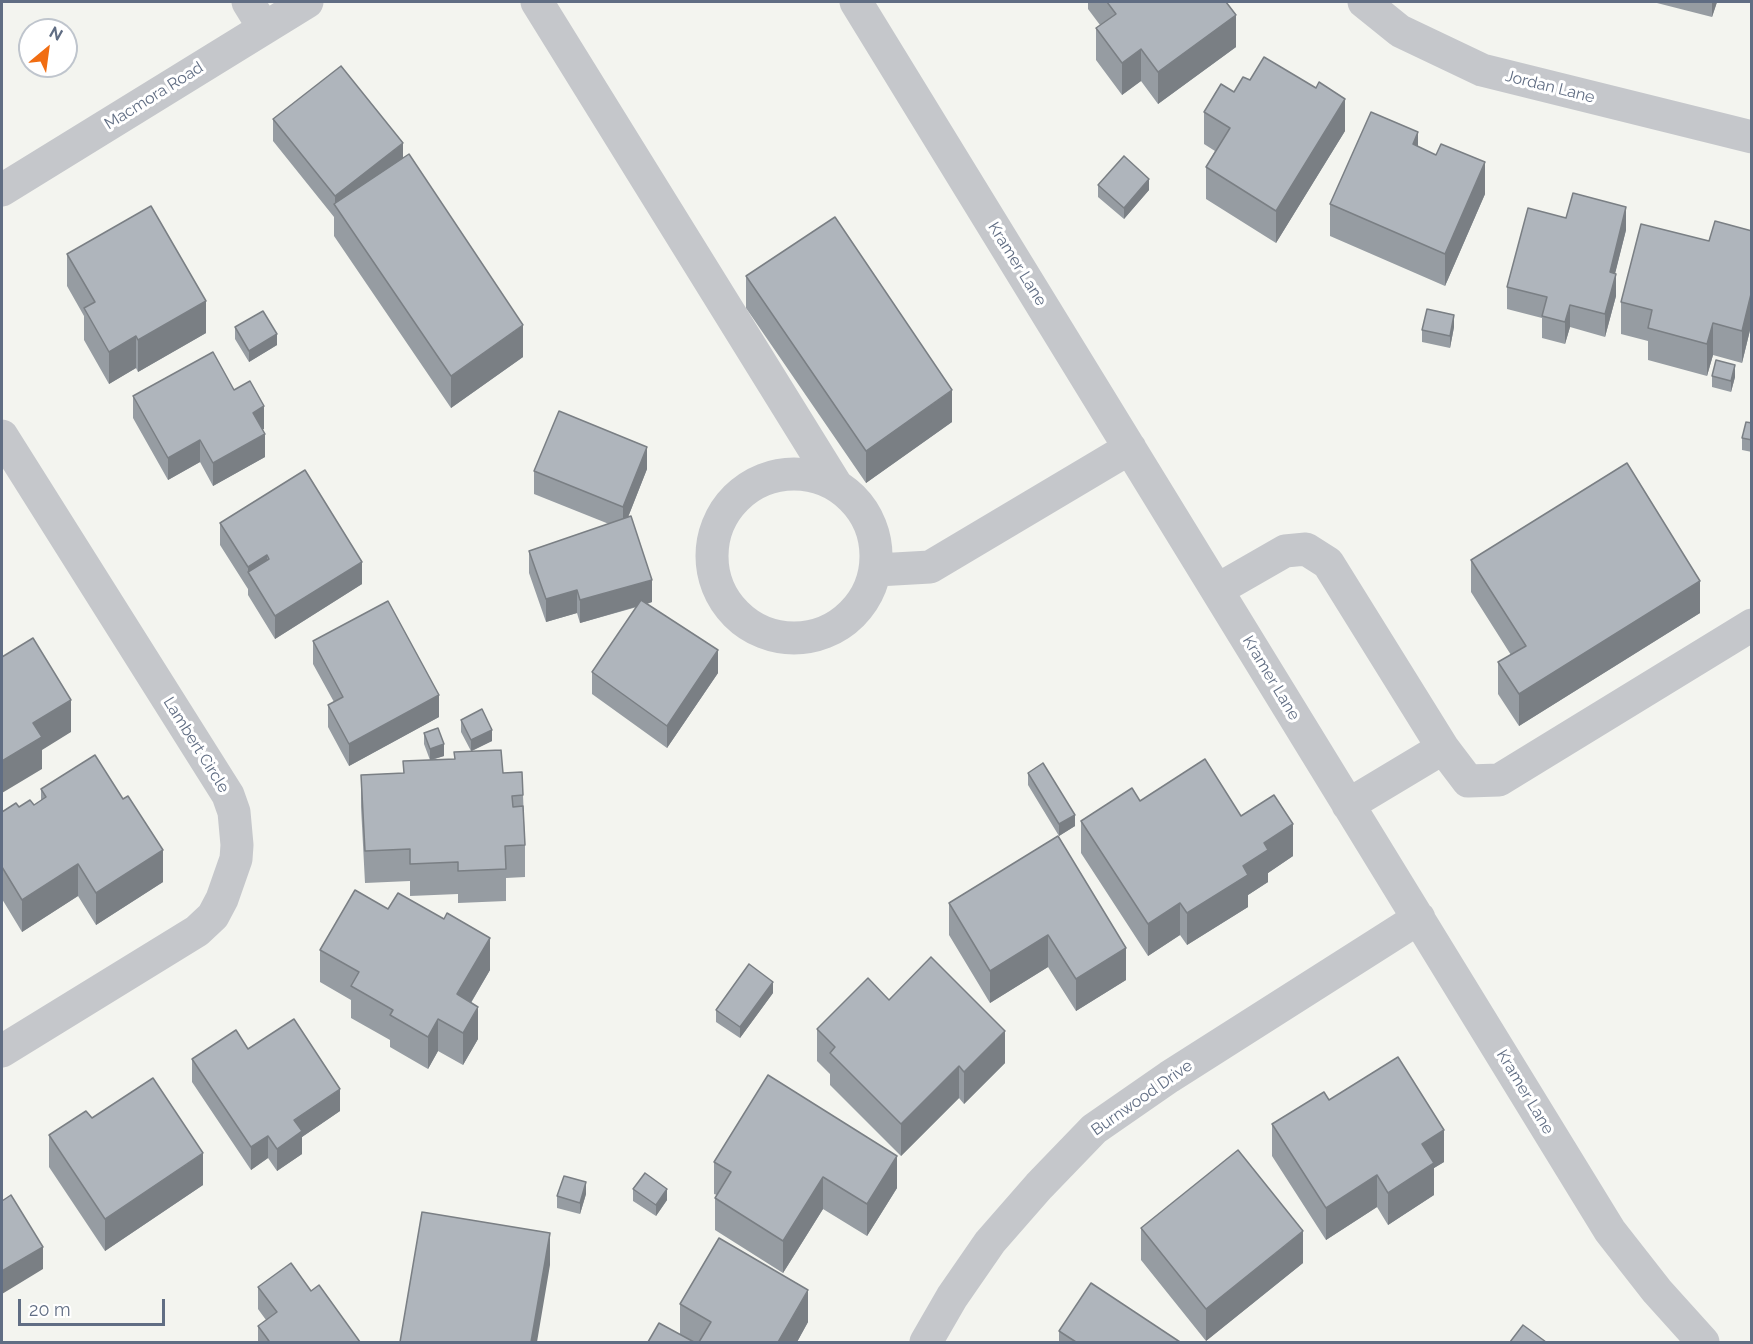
<!DOCTYPE html>
<html>
<head>
<meta charset="utf-8">
<style>
	body { margin:0 }
	#map { position:relative; width:1753px; height:1344px; overflow:hidden; background:#f3f4ef; font-family:Raleway,sans-serif }
	canvas { display:block }
	.frame { position:absolute; inset:0; border:3px solid #606d83; pointer-events:none }
	.north { position:absolute; left:18px; top:18px; width:60px; height:60px; box-sizing:border-box; background:#fff; border:2px solid #bfc5cd; border-radius:50%; rotate:29deg; font-size:16px; font-weight:700; line-height:24px; text-align:center; color:#606d83 }
	.north::after { content:''; display:block; margin:auto; width:21px; height:27px; background:#f16d12; clip-path:polygon(50% 0,100% 100%,50% 72%,0 100%) }
	.scale { position:absolute; left:18px; top:1299px; width:147px; height:27px; box-sizing:border-box; border:3px solid #606d83; border-top:0; padding-left:8px; font-size:18px; line-height:21px; white-space:nowrap; color:#606d83; -webkit-text-stroke:4px #fff; paint-order:stroke }
</style>
</head>
<body>
<div id="map">
<canvas width="1753" height="1344"></canvas>
<div class="frame"></div>
<div class="north">N</div>
<div class="scale">20 m</div>
</div>
<script>
const c = document.querySelector('canvas').getContext('2d');
c.lineJoin = 'round';
const toPath = rows => new Path2D(rows.map(r => 'M' + r).join(''));
function stroke(path, color, width, dash) { c.strokeStyle = color; c.lineWidth = width; c.lineCap = dash ? 'butt' : 'round'; c.setLineDash(dash || []); c.stroke(path); }
function paint(path, color) { c.fillStyle = color; c.fill(path, 'evenodd'); }
function drawText(font, color, halo, rows, align = 'center') {
  c.font = font + ' Raleway,sans-serif'; c.lineWidth = 6; c.setLineDash([]); c.textBaseline = 'middle'; c.strokeStyle = halo; c.fillStyle = color; for (const [text, x, y, turn = 0] of rows) {
    c.save(); c.translate(x, y); c.rotate((+turn || 0) * Math.PI / 180); c.textAlign = isNaN(turn) ? turn : align; if (halo) c.strokeText(text, 0, 0); c.fillText(text, 0, 0); c.restore();
  }
}
stroke(toPath([
	[248,2,264,28],
	[537,2,835,483],
	[856,2,1610,1231,1657,1291,1703,1342],
	[1364,2,1400,31,1482,70,1752,137],
	[2,190,307,2],
	[2,436,228,795,234,812,237,845,236,859,222,899,213,916,197,931,2,1051],
	'712 556a82 82 0 1 1 164 0a82 82 0 1 1-164 0Z',
	[877,570,930,567,1130,448],
	[1217,590,1285,551,1306,549,1328,563,1443,748],
	[1348,805,1443,748,1468,781,1499,780,1752,625],
	[926,1342,952,1297,990,1242,1039,1186,1094,1129,1169,1077,1419,918]
]), '#c5c7cb', 33);
paint(toPath([
	[1088,2,1226,2,1236,47,1158,104,1141,81,1122,95,1096,60,1096,28,1100,25,1088,9],
	[1653,2,1717,2,1712,17],
	[1234,92,1345,131,1276,243,1206,199,1206,167,1215,151,1204,144,1204,112],
	[273,119,403,158,523,357,451,408,334,236,334,217,273,141],
	[1418,147,1436,155,1485,194,1445,286,1330,236,1330,204],
	[1098,185,1149,190,1124,219,1098,197],
	[1566,218,1626,230,1615,273,1616,296,1605,337,1570,327,1565,344,1542,338,1542,318,1507,309,1507,287],
	[1752,231,1752,322,1742,363,1713,355,1707,376,1648,360,1648,341,1621,334,1621,302,1709,241],
	[67,254,206,333,138,372,136,368,109,384,84,340,84,316,67,286],
	[746,276,952,422,866,483,746,308],
	[235,327,277,345,249,362,235,339],
	[1454,327,1450,348,1422,342,1422,330],
	[1712,376,1735,377,1731,392,1712,387],
	[234,390,264,429,263,429,265,457,213,486,200,462,168,480,133,418,133,396],
	[1752,423,1752,452,1742,450,1742,438],
	[647,469,628,517,652,602,647,604,718,673,667,748,592,694,592,672,637,607,580,623,577,613,546,622,529,573,529,551,609,524,534,494,534,471],
	[220,523,362,584,275,639,248,595,248,589,220,545],
	[1471,560,1700,613,1519,726,1498,694,1498,662,1511,655,1471,592],
	[313,641,439,717,349,766,328,727,328,705,334,702,313,664],
	[461,720,492,741,472,751,503,773,523,795,525,845,525,877,506,878,506,901,458,903,458,894,410,896,410,881,365,883,361,807,361,775,403,773,430,760,424,744,424,733,444,756,432,760,454,759,471,751,461,732],
	[1028,773,1075,826,1059,836,1028,785],
	[41,789,163,882,96,925,78,896,22,932,2,899,2,812,19,807,34,805,41,801],
	[1140,801,1241,816,1293,856,1268,873,1268,882,1248,895,1248,907,1187,945,1180,935,1148,956,1081,853,1081,821],
	[1058,836,1126,980,1076,1011,1048,967,990,1003,949,935,949,903],
	[320,950,490,970,471,1003,478,1039,463,1065,438,1051,428,1069,390,1047,390,1040,351,1018,351,1000,320,982],
	[773,993,740,1038,716,1022,716,1010],
	[889,1000,1005,1063,964,1104,959,1098,901,1156,830,1085,830,1074,817,1061,817,1029],
	[248,1049,340,1111,302,1137,302,1154,277,1171,268,1158,251,1170,192,1082,192,1059],
	[1329,1100,1444,1162,1434,1168,1434,1195,1388,1225,1377,1207,1326,1240,1272,1156,1272,1124],
	[92,1118,203,1185,105,1251,49,1167,49,1135],
	[714,1162,897,1188,867,1236,823,1209,783,1273,715,1230,715,1198,717,1195,714,1194],
	[633,1189,667,1200,656,1216,633,1201],
	[586,1194,580,1214,557,1208,557,1196],
	[1141,1228,1303,1263,1206,1341,1141,1260],
	[258,1287,311,1291,360,1342,258,1342,258,1326,266,1320,258,1309],
	[680,1304,808,1322,797,1342,648,1342,680,1335],
	[1059,1331,1180,1342,1059,1342]
]), '#969ca2');
paint(toPath([
	[1712,2,1717,2,1712,17],
	[1236,15,1236,47,1158,104,1158,72],
	[1141,49,1141,81,1122,95,1122,63],
	[1345,99,1345,131,1276,243,1276,211],
	[1418,132,1418,164,1413,144],
	[403,143,403,166,335,206,335,196],
	[1485,162,1485,194,1445,286,1445,254],
	[1149,179,1149,190,1124,219,1124,208],
	[1626,207,1626,230,1610,294,1610,272],
	[1616,274,1616,296,1605,337,1605,314],
	[1752,290,1752,322,1742,363,1742,331],
	[206,301,206,333,138,372,138,340],
	[1570,305,1570,327,1565,344,1565,322],
	[1454,315,1454,327,1450,348,1450,336],
	[1713,323,1713,355,1707,376,1707,344],
	[523,325,523,357,451,408,451,376],
	[277,334,277,345,249,362,249,351],
	[136,336,136,368,109,384,109,352],
	[1735,365,1735,377,1731,392,1731,381],
	[952,390,952,422,866,483,866,451],
	[264,406,264,429,253,435,253,413],
	[265,434,265,457,213,486,213,463],
	[200,440,200,462,168,480,168,458],
	[647,447,647,469,623,530,623,507],
	[267,555,267,577,248,572,248,589,248,567],
	[362,562,362,584,275,639,275,616],
	[652,580,652,602,580,623,580,600],
	[1700,581,1700,613,1519,726,1519,694],
	[3,589,3,621,2,622,2,590],
	[577,590,577,613,546,622,546,599],
	[718,650,718,673,667,748,667,726],
	[439,695,439,717,349,766,349,744],
	[71,700,71,732,42,750,42,769,2,793,2,761,33,723],
	[492,730,492,741,471,751,471,740],
	[444,744,444,756,430,760,430,749],
	[1075,815,1075,826,1059,836,1059,824],
	[1293,824,1293,856,1268,873,1268,882,1248,895,1248,907,1187,945,1187,913,1264,843],
	[163,850,163,882,96,925,96,893],
	[78,864,78,896,22,932,22,900],
	[1180,903,1180,935,1148,956,1148,924],
	[1048,935,1048,967,990,1003,990,971],
	[490,938,490,970,457,1026,457,994],
	[1126,948,1126,980,1076,1011,1076,979],
	[773,982,773,993,740,1038,740,1027],
	[478,1007,478,1039,463,1065,463,1033],
	[438,1019,438,1051,428,1069,428,1037],
	[1005,1031,1005,1063,964,1104,964,1072],
	[959,1066,959,1098,901,1156,901,1124],
	[340,1089,340,1111,302,1137,302,1154,277,1171,277,1149,294,1120],
	[1444,1130,1444,1162,1434,1168,1434,1195,1388,1225,1388,1193,1422,1144],
	[268,1136,268,1158,251,1170,251,1147],
	[203,1153,203,1185,105,1251,105,1219],
	[897,1156,897,1188,867,1236,867,1204],
	[1377,1175,1377,1207,1326,1240,1326,1208],
	[823,1177,823,1209,783,1273,783,1241],
	[586,1182,586,1194,580,1214,580,1203],
	[667,1189,667,1200,656,1216,656,1205],
	[1303,1231,1303,1263,1206,1341,1206,1309],
	[550,1233,550,1265,537,1342,531,1342],
	[43,1247,43,1269,2,1294,2,1271],
	[808,1290,808,1322,797,1342,778,1342]
]), '#7a7f84');
const building = toPath([
	[1107,2,1226,2,1236,15,1158,72,1141,49,1122,63,1096,28,1116,14,1107,2],
	[1264,57,1316,88,1319,82,1345,99,1276,211,1206,167,1230,128,1204,112,1221,84,1234,92,1243,77,1250,80,1264,57],
	[341,66,403,143,335,196,273,119,341,66],
	[1371,112,1418,132,1413,144,1436,155,1441,144,1485,162,1445,254,1330,204,1371,112],
	[409,154,523,325,451,376,334,204,409,154],
	[1124,156,1149,179,1124,208,1098,185,1124,156],
	[1573,193,1626,207,1610,272,1616,274,1605,314,1570,305,1565,322,1542,316,1547,297,1507,287,1528,208,1566,218,1573,193],
	[151,206,206,301,138,340,136,336,109,352,84,308,95,302,67,254,151,206],
	[835,217,952,390,866,451,746,276,835,217],
	[1715,221,1752,231,1752,290,1742,331,1713,323,1707,344,1648,328,1652,310,1621,302,1641,224,1709,241,1715,221],
	[1427,309,1454,315,1450,336,1422,330,1427,309],
	[263,311,277,334,249,351,235,327,263,311],
	[213,352,234,390,250,381,264,406,253,413,265,434,213,463,200,440,168,458,133,396,213,352],
	[1716,360,1735,365,1731,381,1712,376,1716,360],
	[559,411,647,447,623,507,534,471,559,411],
	[1746,422,1752,423,1752,440,1742,438,1746,422],
	[1627,463,1700,581,1519,694,1498,662,1526,646,1471,560,1627,463],
	[305,470,362,562,275,616,248,572,269,559,267,555,248,567,220,523,305,470],
	[631,516,652,580,580,600,577,590,546,599,529,551,631,516],
	[641,600,718,650,667,726,592,672,641,600],
	[388,601,439,695,349,744,328,705,343,697,313,641,388,601],
	[33,638,71,700,33,723,42,737,2,761,2,657,33,638],
	[482,709,492,730,471,740,461,720,482,709],
	[438,728,444,744,430,749,424,733,438,728],
	[501,750,503,773,522,772,523,795,512,796,513,807,523,806,525,845,505,846,506,869,458,871,458,862,410,864,410,849,365,851,361,775,404,773,403,761,455,759,454,752,501,750],
	[95,755,123,799,128,796,163,850,96,893,78,864,22,900,2,867,2,812,16,803,19,807,30,800,34,805,46,797,41,789,95,755],
	[1205,759,1241,816,1274,795,1293,824,1264,843,1268,850,1243,866,1248,875,1187,913,1180,903,1148,924,1081,821,1132,788,1140,801,1205,759],
	[1043,763,1075,815,1059,824,1028,773,1043,763],
	[1058,836,1126,948,1076,979,1048,935,990,971,949,903,1058,836],
	[355,890,388,909,398,893,444,919,447,913,490,938,457,994,478,1007,463,1033,438,1019,428,1037,390,1015,393,1010,351,986,359,972,320,950,355,890],
	[931,957,1005,1031,964,1072,959,1066,901,1124,830,1053,835,1047,817,1029,868,978,889,1000,931,957],
	[749,964,773,982,740,1027,716,1010,749,964],
	[294,1019,340,1089,294,1120,302,1131,277,1149,268,1136,251,1147,192,1059,236,1030,248,1049,294,1019],
	[1398,1057,1444,1130,1422,1144,1434,1163,1388,1193,1377,1175,1326,1208,1272,1124,1324,1092,1329,1100,1398,1057],
	[768,1075,897,1156,867,1204,823,1177,783,1241,715,1198,731,1172,714,1162,768,1075],
	[153,1078,203,1153,105,1219,49,1135,86,1111,92,1118,153,1078],
	[1238,1150,1303,1231,1206,1309,1141,1228,1238,1150],
	[645,1173,667,1189,656,1205,633,1189,645,1173],
	[564,1176,586,1182,580,1203,557,1196,564,1176],
	[11,1195,43,1247,2,1271,2,1201,11,1195],
	[422,1212,550,1233,531,1342,400,1342,422,1212],
	[719,1238,808,1290,778,1342,699,1342,711,1322,680,1304,719,1238],
	[291,1263,311,1291,319,1285,360,1342,267,1342,269,1341,258,1326,277,1312,258,1287,291,1263],
	[1091,1283,1180,1342,1076,1342,1059,1331,1091,1283],
	[659,1323,694,1342,648,1342,659,1323],
	[1523,1325,1546,1342,1510,1342,1523,1325]
]);
paint(building, '#afb5bc');
stroke(building, '#7a7f84', 1.5);
drawText('16px', '#606d83', '#fff', [
	["Jordan Lane",1550,87,14],
	["Macmora Road",154,96,-32],
	["Kramer Lane",1017,264,58],
	["Kramer Lane",1271,678,59],
	["Lambert Circle",196,745,58],
	["Kramer Lane",1525,1092,59],
	["Burnwood Drive",1142,1098,-35]
]);
</script>
</body>
</html>
